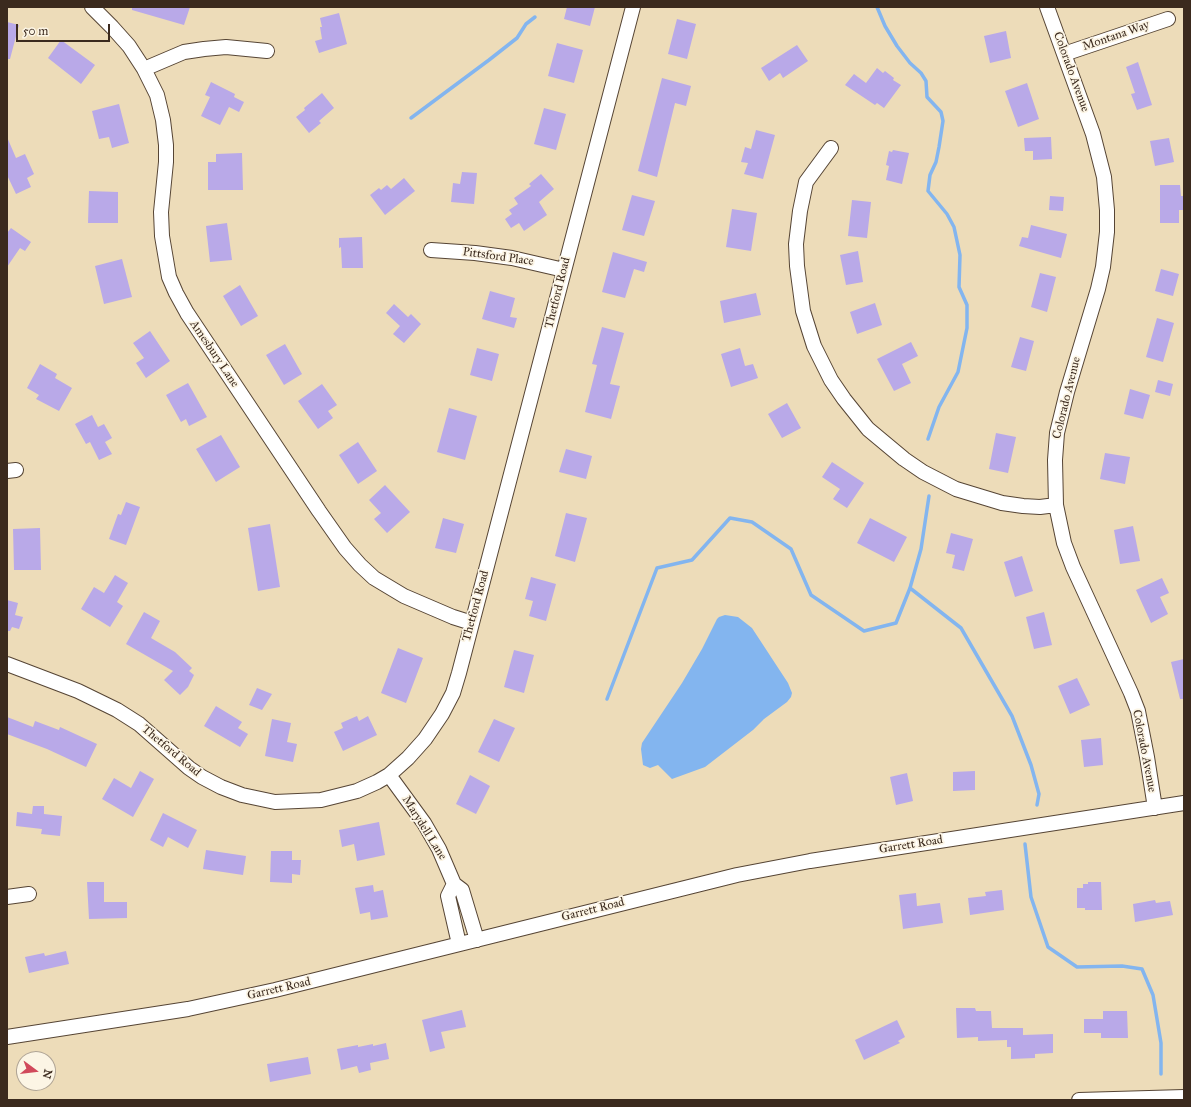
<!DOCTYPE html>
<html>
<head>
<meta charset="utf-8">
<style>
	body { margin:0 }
	#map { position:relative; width:1191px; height:1107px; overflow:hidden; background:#eddcb9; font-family:"IM FELL Great Primer",serif }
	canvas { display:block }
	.frame { position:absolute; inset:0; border:8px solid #3b2a1e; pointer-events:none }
	.north { position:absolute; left:16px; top:1051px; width:40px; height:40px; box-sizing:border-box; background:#fcf5e5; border:1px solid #afa495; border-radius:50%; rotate:105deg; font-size:11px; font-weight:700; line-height:16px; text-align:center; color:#3b2a1e }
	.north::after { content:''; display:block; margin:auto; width:14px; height:18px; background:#d1495b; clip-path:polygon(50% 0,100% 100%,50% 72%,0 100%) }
	.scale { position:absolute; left:16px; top:24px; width:94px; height:18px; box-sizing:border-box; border:2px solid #3b2a1e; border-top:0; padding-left:5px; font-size:12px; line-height:14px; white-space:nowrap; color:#3b2a1e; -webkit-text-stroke:3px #fcf5e5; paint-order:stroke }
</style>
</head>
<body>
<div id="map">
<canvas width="1191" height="1107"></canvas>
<div class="frame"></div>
<div class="north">N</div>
<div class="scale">50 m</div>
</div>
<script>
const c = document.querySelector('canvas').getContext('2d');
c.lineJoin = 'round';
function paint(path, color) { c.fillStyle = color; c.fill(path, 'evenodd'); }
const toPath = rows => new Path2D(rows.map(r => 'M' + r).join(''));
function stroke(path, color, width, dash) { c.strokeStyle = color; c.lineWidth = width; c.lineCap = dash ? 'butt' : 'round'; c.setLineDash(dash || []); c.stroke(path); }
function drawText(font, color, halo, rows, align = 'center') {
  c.font = font + ' "IM FELL Great Primer",serif'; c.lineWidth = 3.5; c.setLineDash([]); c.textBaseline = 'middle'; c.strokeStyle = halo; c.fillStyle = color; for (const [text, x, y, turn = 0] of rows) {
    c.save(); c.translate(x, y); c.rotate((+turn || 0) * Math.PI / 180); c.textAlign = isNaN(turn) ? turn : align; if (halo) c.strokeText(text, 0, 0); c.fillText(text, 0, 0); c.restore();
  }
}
paint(toPath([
	[725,615,738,617,752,628,788,683,792,693,791,697,787,702,764,719,753,730,705,767,672,779,658,765,650,768,643,765,641,749,642,743,682,683,702,649,717,619,719,617]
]), '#83b5ef');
stroke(toPath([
	[877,7,885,26,897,46,910,63,921,73,926,81,927,97,941,112,943,121,939,147,936,162,930,175,928,191,947,214,954,227,960,255,959,287,967,305,967,328,958,372,939,407,928,439],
	[411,118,489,60,517,38,526,24,535,17],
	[910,588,961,628,1012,716,1031,765,1039,794,1037,805],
	[607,699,657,568,692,560,730,518,752,522,791,549,811,595,864,631,896,623,910,588,921,549,929,496],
	[1025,844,1031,897,1048,947,1077,967,1122,966,1142,969,1153,995,1161,1043,1161,1074]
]), '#83b5ef', 3.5);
paint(toPath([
	[132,7,190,7,184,25,132,10],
	[567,7,595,7,590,26,564,19],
	[339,13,347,44,319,53,315,41,322,39,320,27,322,27,320,18],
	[677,19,696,24,687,59,668,54],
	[7,22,19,25,10,59,7,59],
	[1006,31,1011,58,990,63,984,36],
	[61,40,95,65,81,84,48,58],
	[557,43,583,50,574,83,548,76],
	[797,45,808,61,783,78,780,73,769,81,761,68],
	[1138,62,1152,105,1137,110,1131,94,1135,93,1126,67],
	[877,68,883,73,885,71,894,78,893,80,901,85,884,108,877,103,875,105,845,85,854,74,866,83],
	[662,78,691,86,686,106,675,103,657,177,638,171],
	[211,82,235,94,234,97,244,102,239,112,229,107,220,125,201,116,210,97,205,95],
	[1027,83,1039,119,1018,127,1005,91],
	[322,93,334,108,319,121,321,123,309,133,296,117,305,110,304,108],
	[119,104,129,143,112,148,109,137,99,139,92,111],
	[544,108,566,114,556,150,534,144],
	[756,130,775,135,763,179,744,174,748,163,741,162,745,147,751,149],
	[7,137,16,158,25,154,34,174,27,178,31,187,16,194,7,175],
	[1051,137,1052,159,1033,160,1033,151,1025,151,1024,138],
	[1169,138,1174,162,1155,166,1150,141],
	[893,150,909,153,902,184,886,180,889,166,886,165,889,151,892,152],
	[242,153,243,190,208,190,208,162,216,162,216,154],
	[462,172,477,173,474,204,451,202,453,183,460,184],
	[541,174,554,189,539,202,547,215,524,231,519,223,511,228,505,219,512,214,509,210,518,204,514,198,531,186,529,184],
	[404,178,415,191,385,215,370,195,379,188,381,190,387,185,391,189],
	[1160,185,1180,185,1181,196,1184,196,1184,210,1179,210,1179,223,1160,223],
	[89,191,118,192,118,223,88,223],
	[632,195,655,201,644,236,622,230],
	[1050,196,1064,197,1063,211,1049,210],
	[852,200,871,202,867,238,848,236],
	[732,209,757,213,751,251,726,247],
	[227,223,232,260,210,262,206,226],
	[1031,225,1067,234,1061,258,1019,246,1022,237,1028,238],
	[11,228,31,242,25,251,20,248,7,267,7,233],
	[362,237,363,268,342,268,341,247,339,248,339,238],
	[858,251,863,282,846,285,840,255],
	[613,252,647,262,644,272,634,269,625,298,602,292],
	[122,259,132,297,104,304,95,266],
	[1161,269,1179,274,1173,296,1155,291],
	[1040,273,1056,277,1047,312,1031,307],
	[240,285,258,316,241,326,223,296],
	[490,291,515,298,510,317,517,318,514,328,482,319],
	[756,293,761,315,724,323,720,301],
	[875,303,882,325,857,334,850,312],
	[394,304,408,317,411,314,421,324,404,343,393,334,400,326,386,313],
	[1157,318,1174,323,1163,362,1146,357],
	[602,327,624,333,610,384,620,386,611,419,585,412,597,365,592,364],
	[150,331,170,361,146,378,136,363,144,358,133,343],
	[1020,337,1034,341,1026,371,1011,367],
	[911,342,918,356,902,364,911,383,894,391,877,359],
	[285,344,302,374,284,385,266,355],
	[477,348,499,354,492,381,470,375],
	[740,348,745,366,753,364,758,378,731,387,721,354],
	[40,364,57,374,55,378,72,388,59,411,36,399,39,395,27,388],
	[1158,380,1173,384,1170,396,1155,392],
	[188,383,207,417,189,426,186,419,181,422,166,395],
	[322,384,337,405,328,411,333,418,318,429,298,401],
	[1130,389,1150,395,1143,419,1124,414],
	[787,403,801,428,782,438,768,414],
	[449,408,477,416,465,460,437,452],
	[92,415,98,427,104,424,112,438,105,442,112,454,99,460,90,442,86,444,75,424],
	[996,433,1016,437,1008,473,989,469],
	[221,435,240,467,216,482,196,449],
	[358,442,377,471,358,484,339,455],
	[566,449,592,456,586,479,559,472],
	[1105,453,1130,457,1125,484,1100,479],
	[832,462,864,483,847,508,833,499,840,489,822,477],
	[385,485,410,512,387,533,374,519,381,513,369,500],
	[126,502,140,507,126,545,109,539,118,514,121,515],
	[566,513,587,518,575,562,555,556],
	[443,518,464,524,456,553,435,548],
	[870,518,907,537,894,562,857,543],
	[270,524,280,587,258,591,248,528],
	[1133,526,1140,561,1120,564,1114,530],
	[40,528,41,570,14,570,13,529],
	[951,533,973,539,964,571,952,568,955,555,946,553],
	[1022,556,1033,591,1015,597,1004,562],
	[115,575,128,583,117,602,123,606,110,627,81,609,94,587,104,593],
	[531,577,556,584,546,621,529,616,533,601,525,599],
	[1162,578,1169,593,1160,597,1168,614,1151,623,1136,590],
	[7,600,18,603,15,615,23,617,19,629,12,627,10,631,7,631],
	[144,612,160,621,151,638,175,652,192,668,189,671,194,675,188,687,180,695,164,680,173,671,126,644],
	[1044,612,1052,645,1034,649,1026,617],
	[398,648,423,658,406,703,381,693],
	[514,650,534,655,524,693,504,687],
	[1184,659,1184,699,1180,699,1171,662],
	[1077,678,1090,705,1070,714,1058,686],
	[257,688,272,694,262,710,249,705],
	[216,706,242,722,238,728,248,734,240,747,204,726],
	[357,716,359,721,368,716,377,735,343,751,334,732,343,728,341,723],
	[7,717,33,727,35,721,59,730,60,727,97,744,86,767,47,749,7,734],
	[272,719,291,723,287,742,297,744,293,762,265,756],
	[494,719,515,728,499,762,478,752],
	[1101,738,1103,765,1084,767,1081,740],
	[140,771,154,779,133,817,102,799,114,778,131,788],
	[975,771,975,790,953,791,953,772],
	[907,773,913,801,896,805,890,777],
	[470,775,490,786,476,814,456,804],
	[33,806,44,806,44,814,62,816,60,836,41,834,42,829,16,826,17,812,32,814],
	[163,813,197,830,188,848,168,837,163,847,150,840],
	[379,822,385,855,357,861,354,844,342,847,339,830],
	[206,850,246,856,243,875,203,869],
	[271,851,292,851,292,860,301,860,300,875,292,874,292,883,270,882],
	[87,882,104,882,104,902,127,902,127,918,89,919],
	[1088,882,1101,882,1102,910,1085,910,1085,908,1077,908,1077,888,1083,888,1083,884,1088,884],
	[373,885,374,892,383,890,388,917,371,920,370,912,360,914,355,888],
	[1002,890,1004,910,970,915,968,898,986,896,985,892],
	[916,893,917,906,940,903,943,923,903,929,899,895],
	[1155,900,1156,903,1170,901,1173,915,1135,922,1133,904],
	[66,951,69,964,29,973,25,957,44,953,45,956],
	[956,1008,975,1008,976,1011,991,1011,992,1028,1023,1028,1023,1035,1053,1034,1053,1053,1035,1054,1035,1058,1011,1059,1011,1047,1007,1047,1007,1040,978,1041,978,1037,957,1038],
	[462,1010,466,1027,441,1032,445,1048,430,1052,422,1020],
	[1103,1011,1127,1011,1128,1038,1101,1038,1101,1033,1084,1033,1084,1019,1103,1019],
	[897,1020,905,1037,898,1041,900,1043,864,1060,855,1040],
	[386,1043,389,1059,370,1063,371,1070,359,1073,357,1066,341,1070,337,1049,358,1045,358,1047,373,1044,373,1046],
	[308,1057,311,1074,270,1082,267,1064]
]), '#b9a9e8');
const minor = toPath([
	[92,7,112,27,129,46,144,69,157,95,163,120,166,145,166,162,161,212,162,236,169,277,176,293,187,313,319,511,345,548,360,565,374,578,404,596,453,617,472,623],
	[1047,7,1093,134,1104,177,1107,210,1107,232,1103,267,1098,289,1067,392,1057,433,1055,460,1056,505,1064,543,1073,567,1131,693,1138,711,1147,757,1155,808],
	[1064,54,1168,19],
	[144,69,184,52,204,49,226,47,267,51],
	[831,148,806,182,800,211,796,244,797,266,803,311,814,346,831,380,844,399,868,429,904,459,923,472,956,489,1002,503,1023,506,1040,507,1056,505],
	[431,250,475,253,512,258,564,270],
	[7,471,16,470],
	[7,664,78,691,117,710,139,724,189,768,202,777,221,787,242,795,275,802,321,800,357,791,377,782,389,775,408,758,425,739,442,714,453,693,459,673,633,7],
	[389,775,424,823,439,849,454,884,462,890,477,940],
	[454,884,448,896,459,944],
	[7,897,29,894],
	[7,1037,188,1009,275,990,737,875,810,861,1184,803],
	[1079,1100,1184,1097]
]);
stroke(minor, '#564535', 16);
stroke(minor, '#fff', 14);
drawText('12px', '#3b2a1e', '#fcf5e5', [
	["Montana Way",1116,36,-19],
	["Colorado Avenue",1071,72,70],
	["Pittsford Place",498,257,8],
	["Thetford Road",558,293,-76],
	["Amesbury Lane",214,354,56],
	["Colorado Avenue",1067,398,-76],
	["Thetford Road",476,606,-75],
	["Thetford Road",171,751,40],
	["Colorado Avenue",1144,751,79],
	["Marydell Lane",424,828,58],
	["Garrett Road",911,845,-9],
	["Garrett Road",593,910,-14],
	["Garrett Road",279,989,-13]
]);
</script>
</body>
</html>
